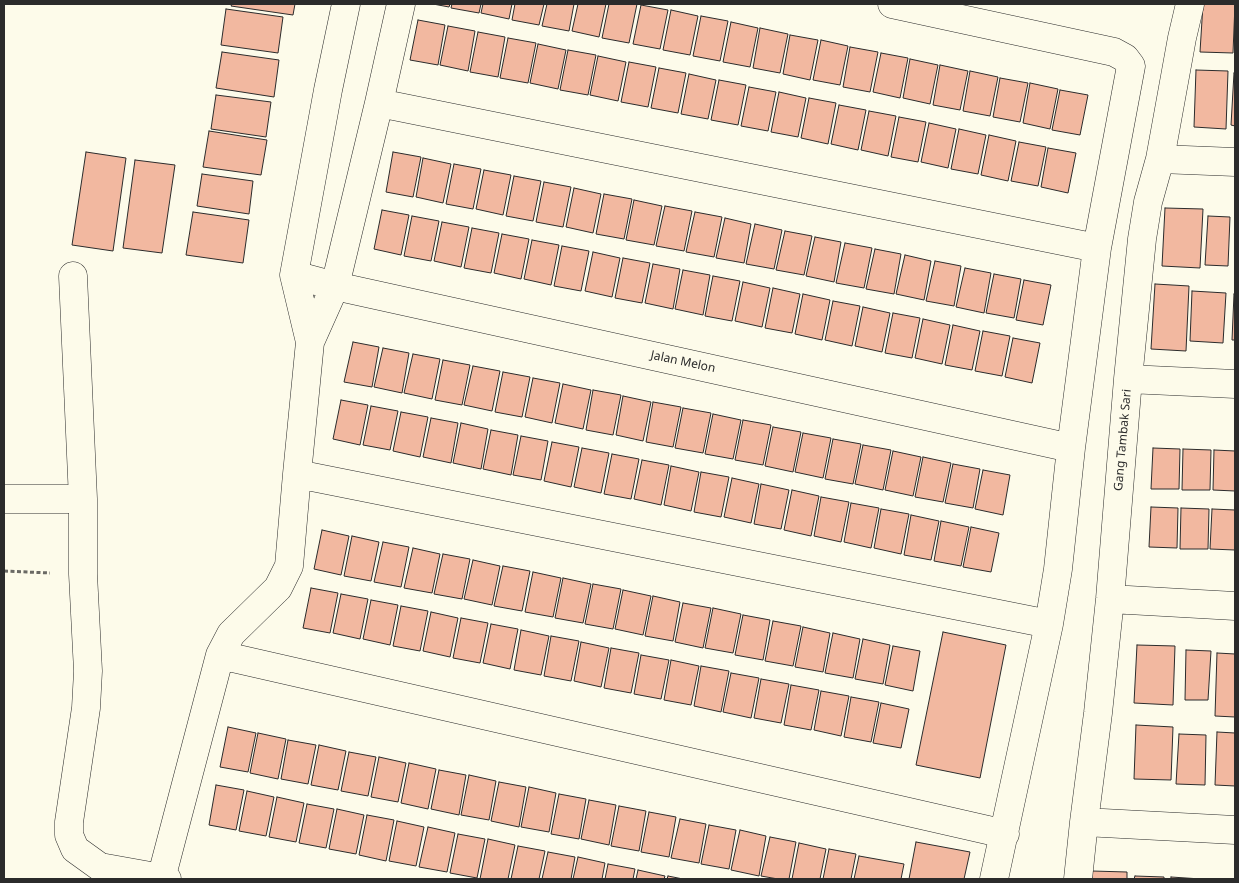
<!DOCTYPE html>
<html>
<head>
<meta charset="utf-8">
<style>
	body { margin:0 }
	#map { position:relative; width:1239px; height:883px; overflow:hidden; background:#fdfbea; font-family:"Noto Sans",sans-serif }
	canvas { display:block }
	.frame { position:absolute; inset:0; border:5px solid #2b2b2b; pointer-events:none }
</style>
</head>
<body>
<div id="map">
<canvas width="1239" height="883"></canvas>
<div class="frame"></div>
</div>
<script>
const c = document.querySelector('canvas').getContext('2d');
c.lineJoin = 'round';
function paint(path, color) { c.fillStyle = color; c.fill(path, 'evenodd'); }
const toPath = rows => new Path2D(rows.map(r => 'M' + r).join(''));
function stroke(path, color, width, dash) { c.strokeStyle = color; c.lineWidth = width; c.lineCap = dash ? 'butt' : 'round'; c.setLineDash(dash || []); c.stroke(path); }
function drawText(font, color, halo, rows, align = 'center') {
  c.font = font + ' "Noto Sans",sans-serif'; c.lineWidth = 4; c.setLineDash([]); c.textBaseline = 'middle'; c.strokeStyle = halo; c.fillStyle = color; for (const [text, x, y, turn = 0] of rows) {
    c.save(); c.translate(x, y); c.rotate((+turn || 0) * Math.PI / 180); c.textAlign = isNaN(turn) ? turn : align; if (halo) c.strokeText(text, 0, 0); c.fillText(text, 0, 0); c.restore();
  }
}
const building = toPath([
	[232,4,295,4,293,15,231,6,232,4],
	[433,4,450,4,449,7,433,4],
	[452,4,481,4,479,13,451,8,452,4],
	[483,4,512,4,509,19,481,13,483,4],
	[515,4,544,4,539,25,512,20,515,4],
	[547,4,574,4,569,31,542,26,547,4],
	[578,4,606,4,599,37,572,31,578,4],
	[609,4,637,4,629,43,602,38,609,4],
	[1203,4,1235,4,1233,53,1200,52,1203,4],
	[641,5,668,10,660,49,633,44,641,5],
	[226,9,283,17,278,53,221,45,226,9],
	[671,10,698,16,690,55,663,50,671,10],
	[701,16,728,21,720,61,693,56,701,16],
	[418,20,445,25,438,65,410,60,418,20],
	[731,22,758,28,750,67,723,62,731,22],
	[448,26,475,31,468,71,440,65,448,26],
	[760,28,788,34,780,73,753,68,760,28],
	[478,32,505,37,498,77,470,72,478,32],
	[790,35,818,40,810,80,783,74,790,35],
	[508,38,536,43,528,83,500,78,508,38],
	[821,40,848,46,840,85,813,80,821,40],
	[538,44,566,50,558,89,530,83,538,44],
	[850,47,878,52,870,92,843,87,850,47],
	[568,50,596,55,588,95,560,90,568,50],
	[222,52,279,60,274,97,216,88,222,52],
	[881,53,908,58,900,98,873,92,881,53],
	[598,56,626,62,618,101,590,95,598,56],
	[910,59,938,65,930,104,903,98,910,59],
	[629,62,656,67,648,107,621,102,629,62],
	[940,65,968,71,960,110,933,105,940,65],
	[659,68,686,73,678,113,651,108,659,68],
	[1196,70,1228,71,1226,129,1194,127,1196,70],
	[970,71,998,77,990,116,963,111,970,71],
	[1234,73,1235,73,1235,126,1231,125,1234,73],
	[689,74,716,80,708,119,681,114,689,74],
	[1000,78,1028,83,1020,122,993,117,1000,78],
	[719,80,746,85,738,125,711,120,719,80],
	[1030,83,1058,89,1050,129,1023,123,1030,83],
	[749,87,776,92,768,131,741,126,749,87],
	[1060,90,1088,95,1080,135,1052,130,1060,90],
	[779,92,806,98,798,137,771,132,779,92],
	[216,95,271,102,266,137,211,129,216,95],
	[809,98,836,103,828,144,801,138,809,98],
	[839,105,866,110,858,150,831,144,839,105],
	[869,111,896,116,888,156,861,150,869,111],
	[899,117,926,122,918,162,891,157,899,117],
	[929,123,956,129,948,168,921,162,929,123],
	[959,129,986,135,978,174,951,169,959,129],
	[209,131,267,140,261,175,203,167,209,131],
	[989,135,1016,141,1008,181,981,175,989,135],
	[1019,142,1046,147,1038,186,1011,181,1019,142],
	[1048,148,1076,153,1068,193,1041,187,1048,148],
	[86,152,126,158,113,251,72,245,86,152],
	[393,152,421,157,413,197,386,192,393,152],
	[423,158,451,164,443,203,416,197,423,158],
	[135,160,175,165,162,253,123,248,135,160],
	[454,164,481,169,473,209,446,204,454,164],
	[484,170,511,175,503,215,476,209,484,170],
	[202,174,253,181,249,214,197,206,202,174],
	[514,176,541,181,533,221,506,216,514,176],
	[544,182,571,187,563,227,536,222,544,182],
	[574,188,601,194,593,233,566,227,574,188],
	[604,194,632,199,624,239,596,234,604,194],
	[634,200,662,206,654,245,626,240,634,200],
	[665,206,692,211,684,251,656,246,665,206],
	[1165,208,1203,209,1200,268,1162,266,1165,208],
	[382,210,409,215,401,255,374,249,382,210],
	[193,212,249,220,243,263,186,255,193,212],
	[695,212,722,217,714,257,686,252,695,212],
	[412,216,439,221,431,261,404,256,412,216],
	[1208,216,1230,217,1228,266,1205,265,1208,216],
	[725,218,751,224,744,263,716,258,725,218],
	[442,222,469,227,461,267,434,261,442,222],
	[755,224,782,230,774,269,746,264,755,224],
	[472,228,499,233,491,273,464,268,472,228],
	[785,231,812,236,804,275,776,270,785,231],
	[502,234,529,239,521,279,494,273,502,234],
	[815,237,841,242,834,282,806,276,815,237],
	[532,240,559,245,551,285,524,279,532,240],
	[845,243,872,248,864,288,836,283,845,243],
	[562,246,589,251,581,291,554,286,562,246],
	[875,249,901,254,894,294,866,289,875,249],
	[593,252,620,258,612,297,585,291,593,252],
	[905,255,931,261,924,300,896,294,905,255],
	[623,258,650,263,642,303,615,298,623,258],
	[935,261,961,266,954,306,926,301,935,261],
	[653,264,680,269,673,309,645,303,653,264],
	[965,268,991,273,984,313,956,307,965,268],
	[683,270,710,275,703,315,675,309,683,270],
	[994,274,1021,279,1014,318,986,313,994,274],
	[713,276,740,281,732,321,705,316,713,276],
	[1024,280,1051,285,1043,325,1016,320,1024,280],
	[743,282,770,288,762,327,735,321,743,282],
	[1155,284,1189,286,1186,351,1151,349,1155,284],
	[773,288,800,294,792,333,765,328,773,288],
	[1192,291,1226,293,1223,343,1190,341,1192,291],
	[803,294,830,300,822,340,795,334,803,294],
	[1234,294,1235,294,1235,340,1232,340,1234,294],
	[833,301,860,306,852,346,825,340,833,301],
	[863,307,890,313,882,352,855,346,863,307],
	[893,313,920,318,912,358,885,353,893,313],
	[923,319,950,325,942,364,915,358,923,319],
	[953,325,980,331,972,370,945,365,953,325],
	[983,331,1010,336,1002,376,975,371,983,331],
	[1013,338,1040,343,1032,383,1005,377,1013,338],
	[353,342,379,347,372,387,344,382,353,342],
	[383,348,409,353,402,393,374,387,383,348],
	[413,354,440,359,432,399,404,393,413,354],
	[443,360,470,365,462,405,435,400,443,360],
	[473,366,500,371,492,411,464,405,473,366],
	[503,372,530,377,522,417,495,412,503,372],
	[533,378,560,383,552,423,525,417,533,378],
	[563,384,591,390,583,429,555,423,563,384],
	[593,390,621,395,613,435,586,430,593,390],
	[623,396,651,402,643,441,616,435,623,396],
	[341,400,368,405,360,445,333,439,341,400],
	[653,402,681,407,673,447,646,442,653,402],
	[371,406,398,411,390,450,363,445,371,406],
	[683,408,711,413,703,453,675,448,683,408],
	[401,412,428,417,420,457,393,451,401,412],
	[713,414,741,420,733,459,705,454,713,414],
	[431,418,458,423,451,463,423,457,431,418],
	[743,420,771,425,763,465,735,460,743,420],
	[461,423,488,429,481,469,453,463,461,423],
	[773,427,801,432,793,472,765,466,773,427],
	[491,430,518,435,511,475,483,469,491,430],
	[803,433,831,438,823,478,795,472,803,433],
	[521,436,548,441,541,480,513,475,521,436],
	[833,439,861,444,853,484,825,479,833,439],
	[552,442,579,447,571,487,544,481,552,442],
	[863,445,891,450,883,490,855,484,863,445],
	[582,448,609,453,601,493,574,487,582,448],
	[1153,448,1180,449,1179,489,1151,489,1153,448],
	[1183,449,1211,450,1210,490,1182,490,1183,449],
	[1214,450,1235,451,1235,491,1213,490,1214,450],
	[893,451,921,457,913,496,885,490,893,451],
	[612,454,639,459,631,499,604,494,612,454],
	[923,457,951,463,943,502,915,497,923,457],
	[642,460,669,465,661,505,634,499,642,460],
	[953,464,980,469,973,508,945,503,953,464],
	[671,466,699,472,691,511,664,505,671,466],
	[983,470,1010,475,1003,515,975,509,983,470],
	[701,472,729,477,721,517,694,512,701,472],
	[732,478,759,484,751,523,724,517,732,478],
	[761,484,789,490,781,529,754,524,761,484],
	[792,490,819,496,811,536,784,530,792,490],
	[821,497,849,502,841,542,814,536,821,497],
	[851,503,879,508,871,548,844,542,851,503],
	[1151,507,1178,508,1177,548,1149,547,1151,507],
	[1181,508,1209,509,1208,549,1180,549,1181,508],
	[881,509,909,514,901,554,874,548,881,509],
	[1212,509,1235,510,1235,550,1210,549,1212,509],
	[911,515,939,521,931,560,904,555,911,515],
	[941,521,969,527,961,566,934,561,941,521],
	[971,527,999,533,991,572,963,567,971,527],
	[322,530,349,536,341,575,314,569,322,530],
	[352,536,379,542,371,581,344,576,352,536],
	[383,542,409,547,401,587,374,582,383,542],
	[413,548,440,554,432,593,404,588,413,548],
	[443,554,470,559,462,599,434,594,443,554],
	[473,560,500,566,492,605,464,599,473,560],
	[503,566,530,571,522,611,494,606,503,566],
	[533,572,561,578,553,617,525,612,533,572],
	[563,578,591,584,583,623,555,618,563,578],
	[593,584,621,589,613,629,585,624,593,584],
	[311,588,338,593,330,633,303,628,311,588],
	[623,590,651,596,643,635,615,629,623,590],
	[341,594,368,599,360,639,333,633,341,594],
	[653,596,680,602,673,641,645,636,653,596],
	[371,600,398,605,390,645,363,639,371,600],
	[683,603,711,608,703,648,675,642,683,603],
	[401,606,428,611,420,651,393,646,401,606],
	[713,608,741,614,733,653,705,648,713,608],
	[431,612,458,618,450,657,423,651,431,612],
	[743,615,770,620,763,660,735,655,743,615],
	[461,618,488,623,480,663,453,658,461,618],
	[773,621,801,626,793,666,765,661,773,621],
	[491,624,518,629,510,669,483,663,491,624],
	[803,627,830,633,823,672,795,667,803,627],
	[521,630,549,636,541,675,514,670,521,630],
	[943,632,1006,645,980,778,916,765,943,632],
	[833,633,860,639,853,678,825,673,833,633],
	[551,636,579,641,571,681,544,676,551,636],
	[863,639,890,645,883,684,855,679,863,639],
	[581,642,609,648,601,687,574,681,581,642],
	[1137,645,1175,646,1173,705,1134,703,1137,645],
	[893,646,920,651,913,691,885,685,893,646],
	[611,648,639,653,631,693,604,688,611,648],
	[1186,650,1211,651,1208,700,1185,700,1186,650],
	[1217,653,1235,654,1235,717,1215,716,1217,653],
	[641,655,669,660,661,699,634,694,641,655],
	[671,660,699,666,691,705,664,700,671,660],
	[701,666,729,671,721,712,694,706,701,666],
	[731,673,759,678,751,718,723,712,731,673],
	[761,679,789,684,781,723,754,718,761,679],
	[791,685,819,690,811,730,784,725,791,685],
	[821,691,849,696,841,736,814,730,821,691],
	[851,697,879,702,871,742,844,737,851,697],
	[881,703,909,709,901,748,873,743,881,703],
	[1136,725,1173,727,1171,780,1134,779,1136,725],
	[228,727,256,733,248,772,220,767,228,727],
	[1217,732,1235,733,1235,786,1215,785,1217,732],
	[258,733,286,739,278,779,250,773,258,733],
	[1179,734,1206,735,1205,785,1176,784,1179,734],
	[288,740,316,745,308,784,281,779,288,740],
	[319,745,346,751,338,790,311,785,319,745],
	[349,752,376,757,368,796,341,791,349,752],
	[379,757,406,763,398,802,371,797,379,757],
	[409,763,436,769,428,809,401,803,409,763],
	[439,770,466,775,459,815,431,809,439,770],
	[469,775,496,781,489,820,461,815,469,775],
	[499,782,526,787,519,827,491,821,499,782],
	[216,785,244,790,236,830,209,825,216,785],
	[529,787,556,793,549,832,521,827,529,787],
	[247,791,274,797,266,836,239,831,247,791],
	[559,794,586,799,579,839,551,834,559,794],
	[277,797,304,803,296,842,269,837,277,797],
	[589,800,616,805,609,845,581,839,589,800],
	[307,804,334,809,326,848,299,843,307,804],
	[619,806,646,811,639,851,611,846,619,806],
	[337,809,364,815,356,854,329,849,337,809],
	[649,812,676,817,669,857,641,852,649,812],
	[367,815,394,820,386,861,359,855,367,815],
	[680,819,706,824,699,863,671,858,680,819],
	[397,821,424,827,416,866,389,861,397,821],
	[709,825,736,830,729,869,701,864,709,825],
	[428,827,455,833,447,872,419,867,428,827],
	[740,830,766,836,759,876,731,870,740,830],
	[458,834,485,839,477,878,450,873,458,834],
	[770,837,796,842,789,879,778,879,761,876,770,837],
	[488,839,515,845,508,879,480,879,488,839],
	[916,842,970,852,964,879,909,879,916,842],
	[799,843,826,849,820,879,792,879,799,843],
	[518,846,545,851,539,879,511,879,518,846],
	[829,849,856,854,851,879,823,879,829,849],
	[548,852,575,857,571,879,542,879,548,852],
	[859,856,904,864,901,879,854,879,859,856],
	[578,857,605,863,602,879,573,879,578,857],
	[608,864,635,869,633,879,605,879,608,864],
	[638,870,665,876,664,879,636,879,638,870],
	[1092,871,1127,872,1127,879,1092,879,1092,871],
	[668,876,683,879,667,879,668,876],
	[1135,876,1164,877,1164,879,1134,879,1135,876],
	[1171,877,1201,879,1171,879,1171,877]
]);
paint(building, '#f2b8a0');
stroke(building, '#2b2b2b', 1);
const minor = toPath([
	[892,4,1114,52,1125,58,1131,66,1097,248,1071,448,1058,569,1049,624,994,879],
	[379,103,1097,248],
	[1160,159,1235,162],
	[294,275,335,286,1071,448],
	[73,276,83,499,83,574,88,671,86,708,69,822,69,835,75,849,100,867,167,879],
	[310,342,294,275,328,90,346,4],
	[1128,379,1235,384],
	[297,474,1049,624],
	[4,499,83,499],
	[1110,599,1235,606],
	[220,655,1005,834],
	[1084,822,1235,830],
	[161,879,220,655,231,634,278,588,289,566,297,474,310,342,335,286,379,103,401,4],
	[1078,879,1084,822,1098,713,1110,599,1128,379,1142,239,1148,202,1160,159,1182,38,1190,4]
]);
stroke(minor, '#2b2b2b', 29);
stroke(toPath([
	[4,571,50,573]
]), '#6a6964', 3, [4, 2.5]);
stroke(minor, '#fdfbea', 28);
drawText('12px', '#2b2b2b', '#fdfbea', [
	["Jalan Melon",683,362,12],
	["Gang Tambak Sari",1123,440,-85]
]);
</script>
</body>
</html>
